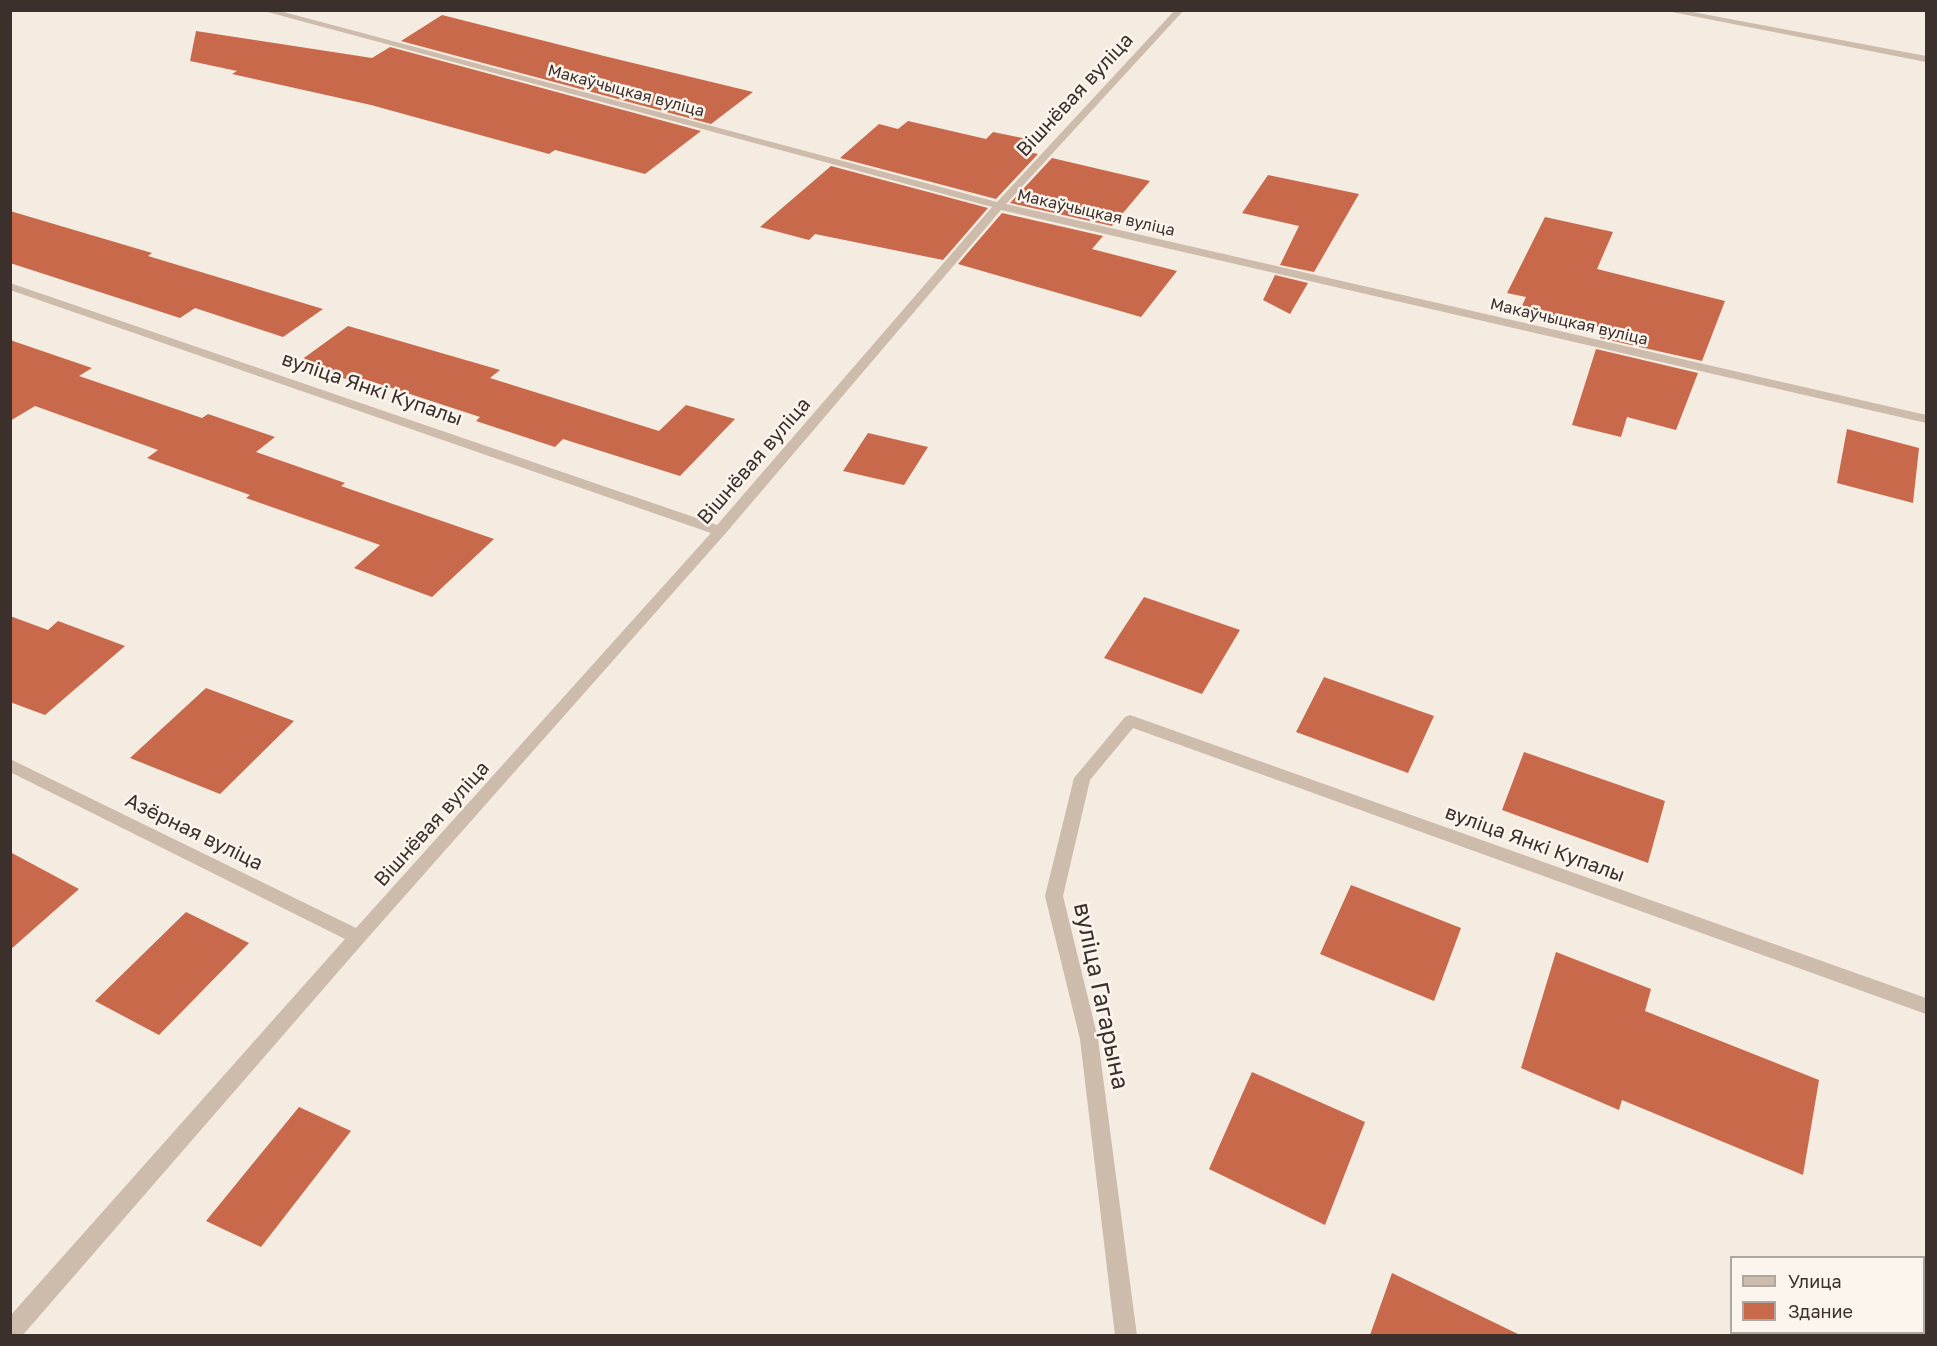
<!DOCTYPE html>
<html>
<head>
<meta charset="utf-8">
<style>
	body { margin:0 }
	#map { position:relative; width:1937px; height:1346px; overflow:hidden; background:#f4ebe1; font-family:"Golos Text",sans-serif }
	canvas { display:block }
	.frame { position:absolute; inset:0; border:12px solid #3b302b; pointer-events:none }
	.legend { position:absolute; left:1730px; top:1256px; width:195px; height:78px; box-sizing:border-box; background:#fbf5ee; border:2px solid #aea6a0; margin:0; padding:8px 10px; list-style:none; font-size:18px; color:#3b302b }
	.legend li { display:flex; align-items:center; gap:12px; height:30px }
	.legend b { width:30px; border:2px solid #aea6a0 }
</style>
</head>
<body>
<div id="map">
<canvas width="1937" height="1346"></canvas>
<div class="frame"></div>
<ul class="legend">
<li><b style="height:8px;background:#cdbbac"></b>Улица</li>
<li><b style="height:16px;background:#c8694b"></b>Здание</li>
</ul>
</div>
<script>
const c = document.querySelector('canvas').getContext('2d');
c.lineJoin = 'round';
function paint(path, color) { c.fillStyle = color; c.fill(path, 'evenodd'); }
const toPath = rows => new Path2D(rows.map(r => 'M' + r).join(''));
function drawText(font, color, halo, rows, align = 'center') {
  c.font = font + ' "Golos Text",sans-serif'; c.lineWidth = 5; c.setLineDash([]); c.textBaseline = 'middle'; c.strokeStyle = halo; c.fillStyle = color; for (const [text, x, y, turn = 0] of rows) {
    c.save(); c.translate(x, y); c.rotate((+turn || 0) * Math.PI / 180); c.textAlign = isNaN(turn) ? turn : align; if (halo) c.strokeText(text, 0, 0); c.fillText(text, 0, 0); c.restore();
  }
}
paint(toPath([
	[442,15,604,56,753,92,711,124,401,41],
	[196,31,372,58,390,47,701,131,645,174,555,150,549,154,371,105,232,74,237,71,190,61],
	[908,121,986,139,993,132,1037,141,1028,152,1038,154,996,199,840,158,879,124,898,129],
	[1052,158,1150,181,1112,226,1010,203],
	[831,166,988,208,943,260,815,234,809,240,760,227],
	[1268,175,1359,194,1314,272,1280,265,1299,226,1242,213],
	[10,211,152,253,148,256,323,309,283,337,195,308,180,318,10,263],
	[1002,213,1103,236,1092,249,1177,271,1141,317,958,264],
	[1545,217,1613,232,1597,269,1725,301,1702,361,1600,338,1603,328,1521,308,1526,297,1507,293],
	[1275,275,1308,283,1290,314,1263,300],
	[348,326,500,370,490,378,659,431,686,405,735,419,680,476,563,439,555,447,476,421,480,417,364,379,358,383,297,363],
	[10,340,92,368,79,376,202,418,208,414,275,437,256,452,345,483,341,486,494,539,432,597,354,568,380,545,246,498,250,495,147,458,158,450,35,406,10,421],
	[1596,349,1698,373,1676,430,1627,417,1621,437,1572,425],
	[1847,429,1919,448,1913,503,1837,483],
	[868,433,928,447,904,485,843,471],
	[1144,597,1240,630,1202,694,1104,658],
	[10,616,48,630,58,621,125,646,45,715,10,702],
	[1324,677,1434,716,1408,773,1296,732],
	[206,688,294,721,220,794,130,758],
	[1524,752,1665,801,1648,863,1502,810],
	[10,852,79,889,10,950],
	[1351,885,1461,928,1434,1001,1320,954],
	[186,912,249,943,159,1035,95,1001],
	[1556,952,1651,989,1645,1011,1819,1080,1803,1175,1622,1100,1619,1110,1521,1068],
	[1252,1072,1365,1122,1325,1225,1209,1169],
	[299,1107,351,1131,261,1247,206,1221],
	[1392,1273,1520,1335,1370,1335]
]), '#c8694b');
paint(toPath([
	[260,10,276,10,997,202,1175,10,1184,10,1006,204,1926,415,1926,423,1001,210,725,534,364,942,22,1336,10,1336,10,1316,345,939,10,772,10,759,356,928,711,533,10,290,10,283,717,525,992,207,260,10],
	[1130,715,1926,998,1926,1014,1133,728,1090,780,1063,896,1098,1039,1137,1336,1115,1336,1080,1039,1045,896,1074,778,1125,717,1130,715]
]), '#cdbbac');
paint(toPath([
	[1662,10,1682,10,1926,56,1926,62,1662,10]
]), '#cdbbac');
drawText('16px', '#3b302b', '#fbf5ee', [
	["Макаўчыцкая вуліца",626,91,15],
	["Макаўчыцкая вуліца",1096,213,13],
	["Макаўчыцкая вуліца",1569,322,13]
]);
drawText('20px', '#3b302b', '#fbf5ee', [
	["Вішнёвая вуліца",1075,95,-47],
	["вуліца Янкі Купалы",372,389,19],
	["Вішнёвая вуліца",754,461,-49],
	["Вішнёвая вуліца",432,824,-48],
	["Азёрная вуліца",194,832,26],
	["вуліца Янкі Купалы",1535,844,20]
]);
drawText('24px', '#3b302b', '#fbf5ee', [
	["вуліца Гагарына",1101,996,78]
]);
</script>
</body>
</html>
